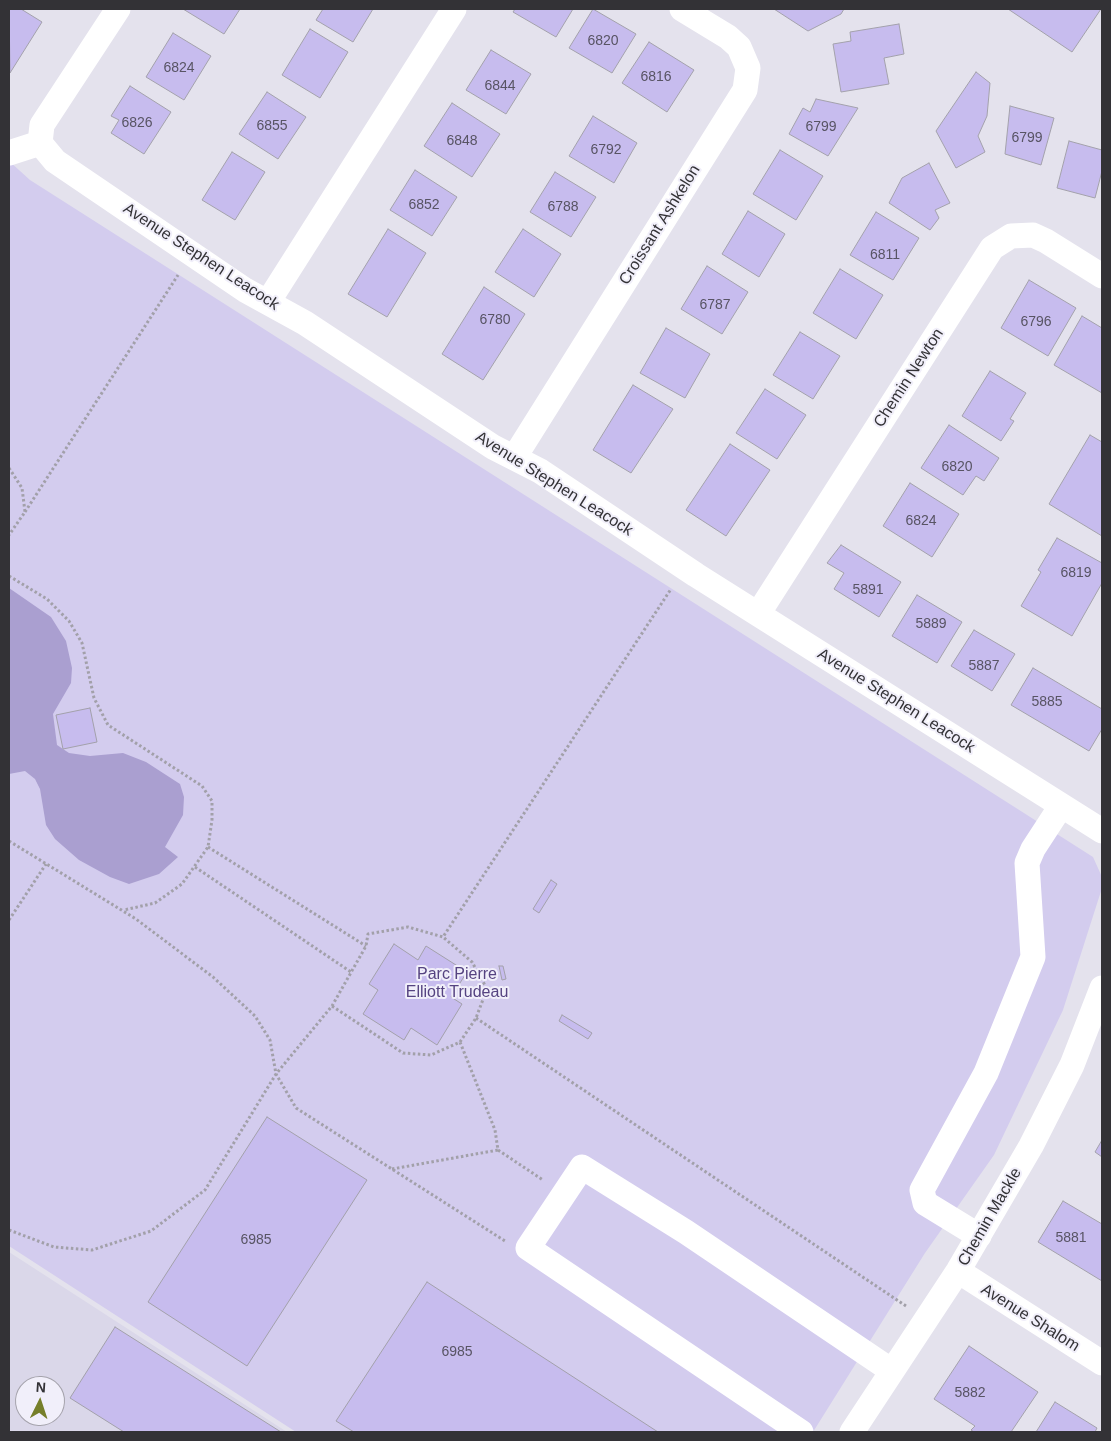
<!DOCTYPE html>
<html>
<head>
<meta charset="utf-8">
<style>
	body { margin:0 }
	#map { position:relative; width:1111px; height:1441px; overflow:hidden; background:#e4e2ed; font-family:Arial,sans-serif }
	canvas { display:block }
	.frame { position:absolute; inset:0; border:10px solid #333236; pointer-events:none }
	.north { position:absolute; left:15px; top:1376px; width:50px; height:50px; box-sizing:border-box; background:#f1effa; border:1px solid #a5a3ac; border-radius:50%; rotate:4deg; font-size:14px; font-weight:700; line-height:20px; text-align:center; color:#333236 }
	.north::after { content:''; display:block; margin:auto; width:18px; height:22px; background:#767f2a; clip-path:polygon(50% 0,100% 100%,50% 72%,0 100%) }
</style>
</head>
<body>
<div id="map">
<canvas width="1111" height="1441"></canvas>
<div class="frame"></div>
<div class="north">N</div>
</div>
<script>
const c = document.querySelector('canvas').getContext('2d');
c.lineJoin = 'round';
function paint(path, color) { c.fillStyle = color; c.fill(path, 'evenodd'); }
const toPath = rows => new Path2D(rows.map(r => 'M' + r).join(''));
function stroke(path, color, width, dash) { c.strokeStyle = color; c.lineWidth = width; c.lineCap = dash ? 'butt' : 'round'; c.setLineDash(dash || []); c.stroke(path); }
function drawText(font, color, halo, rows, align = 'center') {
  c.font = font + ' Arial,sans-serif'; c.lineWidth = 4; c.setLineDash([]); c.textBaseline = 'middle'; c.strokeStyle = halo; c.fillStyle = color; for (const [text, x, y, turn = 0] of rows) {
    c.save(); c.translate(x, y); c.rotate((+turn || 0) * Math.PI / 180); c.textAlign = isNaN(turn) ? turn : align; if (halo) c.strokeText(text, 0, 0); c.fillText(text, 0, 0); c.restore();
  }
}
paint(toPath([
	[9,1252,287,1432,9,1432],
	[25,1386,55,1386,55,1416,25,1416]
]), '#dad7e9');
paint(toPath([
	[9,161,30,180,1093,857,1102,877,1102,888,1063,1010,994,1155,925,1253,813,1432,296,1432,9,1246]
]), '#d3ccee');
paint(toPath([
	[9,588,51,617,66,641,72,668,71,683,53,714,57,745,69,753,90,756,123,753,146,762,180,784,184,797,183,815,165,847,178,857,159,874,129,884,110,877,79,860,55,839,46,825,40,789,35,779,25,771,9,774]
]), '#aa9fd0');
const building = toPath([
	[9,9,21,9,42,22,10,73,9,9],
	[183,9,240,9,224,34,183,9],
	[323,9,373,9,353,42,316,20,323,9],
	[515,9,573,9,556,37,513,12,515,9],
	[593,9,636,34,612,73,569,48,593,9],
	[774,9,844,9,841,14,808,31,774,9],
	[1008,9,1101,9,1072,52,1008,9],
	[899,24,904,54,884,58,889,84,841,92,833,44,851,41,850,32,899,24],
	[310,29,348,52,320,98,282,75,310,29],
	[173,33,211,56,184,100,146,77,173,33],
	[649,42,694,70,667,112,622,83,649,42],
	[491,50,531,74,506,114,466,90,491,50],
	[976,72,990,83,987,116,978,136,985,152,956,168,936,131,976,72],
	[130,86,171,112,144,154,111,133,119,120,111,116,130,86],
	[267,92,306,117,278,159,239,134,267,92],
	[816,99,858,108,828,156,789,134,803,108,810,112,816,99],
	[452,103,500,134,472,177,424,146,452,103],
	[1010,106,1054,118,1041,165,1005,154,1010,106],
	[593,116,637,143,614,183,569,156,593,116],
	[1069,141,1102,150,1102,171,1095,198,1057,188,1069,141],
	[780,150,823,176,796,220,753,194,780,150],
	[232,152,265,172,235,220,202,200,232,152],
	[929,163,950,203,935,210,939,218,930,230,889,203,902,178,929,163],
	[415,170,457,197,432,236,390,210,415,170],
	[555,172,596,197,571,237,530,212,555,172],
	[748,211,785,234,759,277,722,254,748,211],
	[876,212,919,238,893,280,850,255,876,212],
	[388,229,426,253,387,317,348,294,388,229],
	[523,229,561,254,534,297,495,272,523,229],
	[707,266,748,292,722,334,681,309,707,266],
	[840,269,883,295,856,339,813,313,840,269],
	[1029,280,1076,308,1048,356,1001,328,1029,280],
	[484,287,525,314,483,380,442,354,484,287],
	[1082,316,1102,328,1102,393,1054,365,1082,316],
	[666,328,710,354,685,398,640,373,666,328],
	[800,332,840,356,813,399,773,375,800,332],
	[990,371,1026,393,1010,419,1014,421,1001,441,962,416,990,371],
	[633,385,673,409,631,473,593,450,633,385],
	[765,389,806,415,777,459,736,433,765,389],
	[949,425,999,458,984,481,976,476,963,495,921,468,949,425],
	[1090,435,1102,442,1102,536,1049,504,1090,435],
	[730,444,770,470,726,536,686,510,730,444],
	[910,483,959,514,932,557,883,526,910,483],
	[1057,538,1102,563,1102,583,1072,636,1021,606,1041,572,1038,570,1057,538],
	[841,545,901,582,879,617,834,589,844,573,827,563,841,545],
	[917,595,962,622,937,663,892,636,917,595],
	[974,630,1015,654,992,691,951,666,974,630],
	[1033,668,1102,709,1102,729,1089,751,1011,705,1033,668],
	[90,708,97,742,63,749,56,715,90,708],
	[551,880,557,884,539,913,533,909,551,880],
	[394,944,418,960,426,946,467,972,451,997,462,1004,437,1045,411,1028,404,1040,363,1014,378,990,369,984,394,944],
	[499,966,503,966,506,979,502,980,499,966],
	[562,1015,592,1033,588,1039,559,1021,562,1015],
	[267,1117,367,1180,247,1366,148,1302,267,1117],
	[1102,1140,1102,1157,1095,1152,1102,1140],
	[1063,1201,1102,1224,1102,1281,1038,1242,1063,1201],
	[427,1282,658,1432,354,1432,336,1421,427,1282],
	[115,1327,281,1432,124,1432,70,1398,115,1327],
	[969,1346,1038,1392,1011,1432,974,1432,971,1430,975,1426,934,1399,969,1346],
	[1055,1402,1097,1428,1095,1432,1036,1432,1055,1402]
]);
paint(building, '#c7bcee');
stroke(building, '#a3a1ab', 1);
stroke(toPath([
	[9,468,22,488,25,512,9,535],
	[25,512,178,275],
	[9,576,47,599,69,621,82,643,94,698,108,725,202,786,212,801,212,820,208,847,182,884,155,903,124,910],
	[9,841,136,919,213,977,255,1016,270,1040,276,1074,296,1108,505,1241],
	[208,847,366,946],
	[195,867,351,972],
	[9,920,46,864],
	[332,1006,403,1053,431,1055,460,1042,476,1018,487,989,472,962,443,937],
	[476,1018,906,1306],
	[460,1042,495,1130,498,1150,543,1180],
	[392,1169,498,1150],
	[9,1230,54,1247,92,1250,151,1231,205,1190,276,1074,332,1006,366,946,368,934,408,927,443,937,671,589]
]), '#a2a0a9', 3, [2.5, 2.5]);
stroke(toPath([
	[118,9,42,125,40,143,55,161,245,290,305,323,493,447,540,471,696,575,1102,831],
	[9,153,40,143],
	[268,302,454,9],
	[514,458,745,90,748,68,739,47,728,37,682,9],
	[758,614,992,248,1011,236,1033,235,1046,241,1102,276],
	[979,1236,925,1203,922,1190,986,1073,1033,957,1027,863,1033,849,1061,806],
	[958,1271,1102,1363],
	[801,1432,528,1248,582,1167,686,1232,892,1371],
	[852,1432,958,1271,1031,1146,1072,1065,1102,988]
]), '#fff', 25);
drawText('14px', '#585464', null, [
	["6820",603,41],
	["6824",179,68],
	["6816",656,77],
	["6844",500,86],
	["6826",137,123],
	["6855",272,126],
	["6799",821,127],
	["6799",1027,138],
	["6848",462,141],
	["6792",606,150],
	["6852",424,205],
	["6788",563,207],
	["6811",885,255],
	["6787",715,305],
	["6780",495,320],
	["6796",1036,322],
	["6820",957,467],
	["6824",921,521],
	["6819",1076,573],
	["5891",868,590],
	["5889",931,624],
	["5887",984,666],
	["5885",1047,702],
	["5881",1071,1238],
	["6985",256,1240],
	["6985",457,1352],
	["5882",970,1393]
]);
drawText('16px', '#333236', '#f1effa', [
	["Croissant Ashkelon",660,225,-58],
	["Avenue Stephen Leacock",201,257,33],
	["Chemin Newton",909,378,-57],
	["Avenue Stephen Leacock",554,484,32],
	["Avenue Stephen Leacock",896,701,32],
	["Chemin Mackle",990,1217,-60],
	["Avenue Shalom",1030,1318,32]
]);
drawText('16px', '#554381', '#f1effa', [
	["Parc Pierre",457,975],
	["Elliott Trudeau",457,993]
]);
</script>
</body>
</html>
